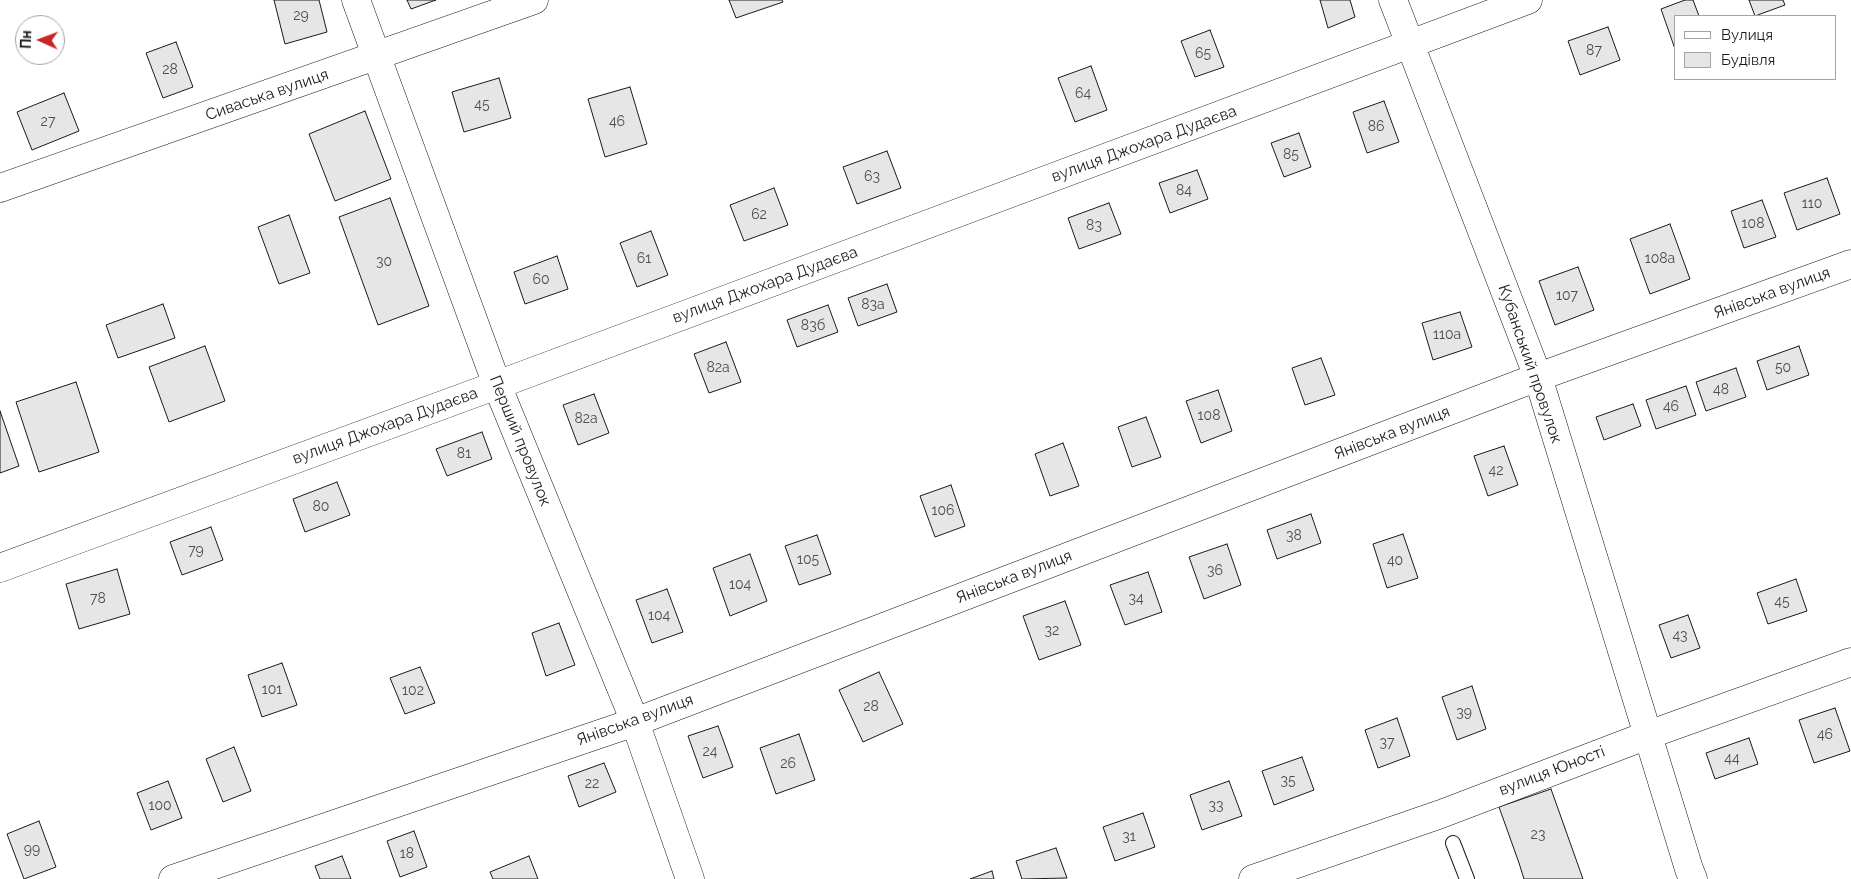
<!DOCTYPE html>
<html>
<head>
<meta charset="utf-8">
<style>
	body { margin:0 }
	#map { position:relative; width:1851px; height:879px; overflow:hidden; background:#fff; font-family:Raleway,sans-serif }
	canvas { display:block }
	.legend { position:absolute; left:1674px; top:15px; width:162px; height:65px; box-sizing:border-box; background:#fff; border:1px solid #a3a3a3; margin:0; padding:6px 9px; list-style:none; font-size:15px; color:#1a1a1a }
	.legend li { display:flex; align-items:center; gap:10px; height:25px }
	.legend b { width:25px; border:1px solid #a3a3a3 }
	.north { position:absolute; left:15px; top:15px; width:50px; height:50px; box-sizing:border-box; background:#fff; border:1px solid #a3a3a3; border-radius:50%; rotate:272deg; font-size:14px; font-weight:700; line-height:20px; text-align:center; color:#1a1a1a }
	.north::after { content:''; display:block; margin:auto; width:18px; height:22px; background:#c62828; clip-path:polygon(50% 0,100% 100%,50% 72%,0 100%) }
</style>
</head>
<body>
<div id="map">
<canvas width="1851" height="879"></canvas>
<ul class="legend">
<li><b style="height:6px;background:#fff"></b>Вулиця</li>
<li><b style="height:14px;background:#e6e6e6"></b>Будівля</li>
</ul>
<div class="north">Пн</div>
</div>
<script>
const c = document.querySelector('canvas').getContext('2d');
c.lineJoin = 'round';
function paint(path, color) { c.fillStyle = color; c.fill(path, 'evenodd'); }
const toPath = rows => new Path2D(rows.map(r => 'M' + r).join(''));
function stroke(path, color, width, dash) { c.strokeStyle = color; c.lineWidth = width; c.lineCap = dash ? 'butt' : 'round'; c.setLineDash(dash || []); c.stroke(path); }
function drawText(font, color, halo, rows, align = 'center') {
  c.font = font + ' Raleway,sans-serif'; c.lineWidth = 4; c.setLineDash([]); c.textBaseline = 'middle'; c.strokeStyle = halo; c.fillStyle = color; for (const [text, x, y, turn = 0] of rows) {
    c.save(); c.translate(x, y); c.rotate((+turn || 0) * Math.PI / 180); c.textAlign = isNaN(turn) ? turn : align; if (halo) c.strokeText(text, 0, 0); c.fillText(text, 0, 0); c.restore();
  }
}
const building = toPath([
	[274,0,319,0,327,32,285,44,274,0],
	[407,0,436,0,411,9,407,0],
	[729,0,782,0,783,2,736,18,729,0],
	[1320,0,1350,0,1355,17,1328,28,1320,0],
	[1685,0,1693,0,1699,16,1675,16,1675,49,1661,9,1685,0],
	[1749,0,1783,0,1785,5,1755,16,1749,0],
	[1608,27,1620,60,1580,75,1568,41,1608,27],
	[1210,30,1224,67,1195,77,1181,41,1210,30],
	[176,42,193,87,163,98,146,53,176,42],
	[1091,66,1107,110,1075,122,1058,78,1091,66],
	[499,78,511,118,464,132,452,92,499,78],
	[630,87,647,144,605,157,588,99,630,87],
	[64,93,79,131,32,150,17,112,64,93],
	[1384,101,1399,142,1367,153,1353,112,1384,101],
	[365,111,391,179,335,201,309,134,365,111],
	[1299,133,1311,167,1284,177,1271,143,1299,133],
	[887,151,901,188,857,204,843,167,887,151],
	[1197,170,1208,199,1170,213,1159,183,1197,170],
	[1827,178,1840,214,1797,230,1784,193,1827,178],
	[774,188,788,225,744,241,730,205,774,188],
	[390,198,429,306,378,325,339,217,390,198],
	[1762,200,1776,237,1744,248,1731,211,1762,200],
	[1109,203,1121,234,1079,249,1068,218,1109,203],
	[289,215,310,273,279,284,258,227,289,215],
	[1670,224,1690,279,1650,294,1630,239,1670,224],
	[651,231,668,275,637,287,620,243,651,231],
	[557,256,568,289,525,304,514,272,557,256],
	[1578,267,1594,310,1555,325,1539,281,1578,267],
	[887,284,897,312,858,326,848,298,887,284],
	[163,304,175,338,118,358,106,325,163,304],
	[828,305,838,332,797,347,787,320,828,305],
	[1460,312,1472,347,1433,360,1422,323,1460,312],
	[726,342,741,382,709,393,694,354,726,342],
	[205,346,225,401,169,422,149,367,205,346],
	[1799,346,1809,375,1767,390,1757,361,1799,346],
	[1321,358,1335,395,1305,405,1292,368,1321,358],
	[1736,368,1746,397,1706,411,1696,382,1736,368],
	[76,382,99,452,39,472,16,402,76,382],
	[1686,386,1696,415,1656,429,1646,400,1686,386],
	[1218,390,1232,431,1201,443,1186,401,1218,390],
	[594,394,609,433,578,445,563,405,594,394],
	[1633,404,1641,426,1604,440,1596,417,1633,404],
	[0,411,19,466,0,473,0,411],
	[1146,417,1161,457,1132,467,1118,427,1146,417],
	[482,432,492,459,447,476,436,449,482,432],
	[1063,443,1079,486,1050,496,1035,454,1063,443],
	[1504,446,1518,485,1488,496,1474,456,1504,446],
	[337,482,350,515,305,532,293,499,337,482],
	[951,485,965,526,935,537,920,496,951,485],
	[1311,514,1321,543,1277,559,1267,530,1311,514],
	[211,527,223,560,182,575,170,542,211,527],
	[1403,534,1418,578,1387,588,1373,544,1403,534],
	[817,535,831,574,799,585,785,546,817,535],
	[1227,544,1241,585,1204,599,1189,557,1227,544],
	[750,554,767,601,730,616,713,568,750,554],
	[117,569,130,614,79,629,66,584,117,569],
	[1148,572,1162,612,1125,625,1110,585,1148,572],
	[1796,579,1807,611,1768,624,1757,593,1796,579],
	[667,589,683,632,652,643,636,600,667,589],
	[1065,601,1081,645,1039,660,1023,616,1065,601],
	[1688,615,1700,648,1671,658,1659,625,1688,615],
	[559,623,575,665,546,676,532,633,559,623],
	[282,663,297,705,262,717,248,675,282,663],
	[420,667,435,703,405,714,390,678,420,667],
	[879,672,903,724,863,742,839,690,879,672],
	[1472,686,1486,729,1457,740,1442,697,1472,686],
	[1835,708,1850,751,1814,763,1799,720,1835,708],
	[1397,718,1410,756,1378,768,1365,730,1397,718],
	[718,726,733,767,703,778,688,736,718,726],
	[799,734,815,780,776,794,760,748,799,734],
	[1749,738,1758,764,1715,779,1706,753,1749,738],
	[234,747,251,791,223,802,206,759,234,747],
	[1302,757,1314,790,1274,805,1262,771,1302,757],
	[604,763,616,792,579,807,568,776,604,763],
	[168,781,182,818,151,830,137,793,168,781],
	[1229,781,1242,816,1202,830,1190,795,1229,781],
	[1551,789,1583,879,1524,879,1519,863,1499,807,1551,789],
	[1143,813,1155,847,1115,861,1103,827,1143,813],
	[39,821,56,867,24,879,7,834,39,821],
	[414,831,427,867,400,877,387,841,414,831],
	[1056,848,1067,878,1022,879,1016,861,1056,848],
	[342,856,351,879,320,879,315,866,342,856],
	[529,856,538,879,493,879,490,872,529,856],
	[992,871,994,879,970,879,992,871]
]);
paint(building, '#e6e6e6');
stroke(building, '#1a1a1a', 1);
const service = toPath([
	[1453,843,1467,879]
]);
const minor = toPath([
	[356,0,497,385,635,722,690,879],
	[0,188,534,0],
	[0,568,497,385,1528,0],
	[173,879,635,722,1538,377,1851,264],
	[1253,879,1441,814,1648,735,1851,662]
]);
const tertiary = toPath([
	[1393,0,1538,377,1689,869,1693,879]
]);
stroke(service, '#1a1a1a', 16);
stroke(minor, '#1a1a1a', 29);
stroke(tertiary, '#1a1a1a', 29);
stroke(service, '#fff', 14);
stroke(minor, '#fff', 28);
stroke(tertiary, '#fff', 28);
drawText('14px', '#4d4d4d', null, [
	["29",301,16],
	["87",1594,51],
	["65",1203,54],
	["28",170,70],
	["64",1083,94],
	["45",482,105],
	["27",48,122],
	["46",617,122],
	["86",1376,127],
	["85",1291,155],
	["63",872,177],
	["84",1184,191],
	["110",1812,204],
	["62",759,215],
	["108",1753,224],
	["83",1094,226],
	["61",644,259],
	["108а",1660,259],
	["30",384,262],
	["60",541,280],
	["107",1567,296],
	["83а",873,305],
	["83б",813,326],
	["110а",1447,335],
	["82а",718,368],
	["50",1783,368],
	["48",1721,390],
	["46",1671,407],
	["108",1209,416],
	["82а",586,419],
	["81",464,454],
	["42",1496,471],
	["80",321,507],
	["106",943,511],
	["38",1294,536],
	["79",196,551],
	["105",808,560],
	["40",1395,561],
	["36",1215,571],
	["104",740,585],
	["78",98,599],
	["34",1136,599],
	["45",1782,602],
	["104",659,616],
	["32",1052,631],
	["43",1680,636],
	["101",272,690],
	["102",413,691],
	["28",871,707],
	["39",1464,713],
	["46",1825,735],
	["37",1387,743],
	["24",710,752],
	["44",1732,759],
	["26",788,764],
	["35",1288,781],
	["22",592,784],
	["100",160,806],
	["33",1216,806],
	["23",1538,835],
	["31",1129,837],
	["99",32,850],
	["18",407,854]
]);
drawText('16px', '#1a1a1a', '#fff', [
	["Сиваська вулиця",267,95,-19],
	["вулиця Джохара Дудаєва",1144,144,-20],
	["вулиця Джохара Дудаєва",765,285,-20],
	["Янівська вулиця",1772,293,-20],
	["Кубанський провулок",1530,364,71],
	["вулиця Джохара Дудаєва",385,426,-20],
	["Янівська вулиця",1392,433,-21],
	["Перший провулок",520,441,68],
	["Янівська вулиця",1014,577,-21],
	["Янівська вулиця",635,720,-20],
	["вулиця Юності",1552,771,-21]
]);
</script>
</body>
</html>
